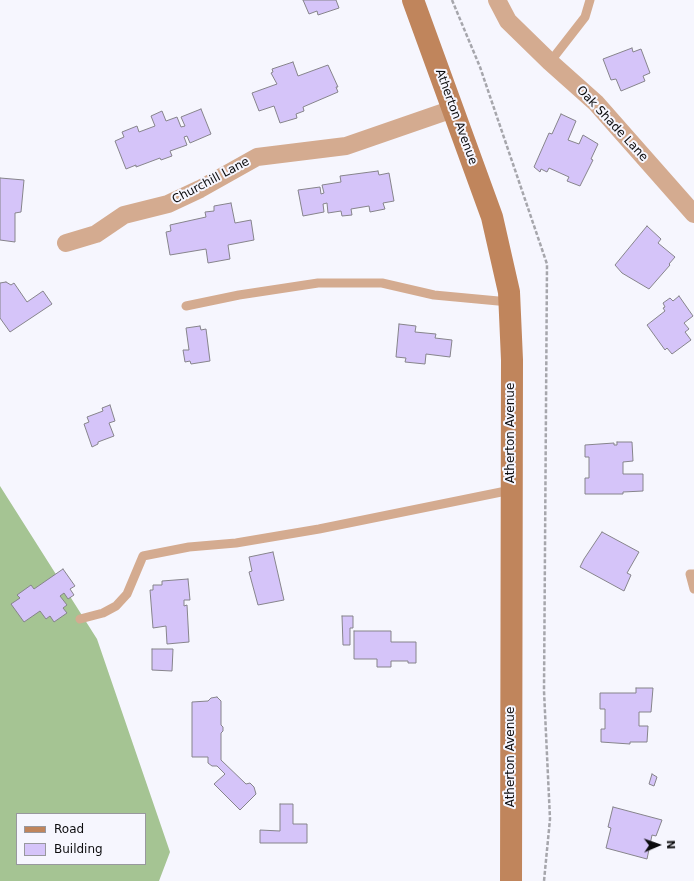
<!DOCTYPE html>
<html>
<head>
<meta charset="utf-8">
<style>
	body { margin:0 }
	#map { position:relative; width:694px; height:881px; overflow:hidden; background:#f6f6fe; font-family:"DejaVu Sans",sans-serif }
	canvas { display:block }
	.legend { position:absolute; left:16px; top:813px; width:130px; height:52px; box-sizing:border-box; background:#f6f6fe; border:1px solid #98989e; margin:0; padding:5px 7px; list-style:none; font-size:12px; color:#0c0c0e }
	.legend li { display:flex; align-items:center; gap:8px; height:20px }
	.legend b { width:20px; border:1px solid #98989e }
	.north { position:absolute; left:638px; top:825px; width:40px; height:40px; -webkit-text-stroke:3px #f6f6fe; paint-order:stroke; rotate:88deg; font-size:11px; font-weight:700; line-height:16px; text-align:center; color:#0c0c0e }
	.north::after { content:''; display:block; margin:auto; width:14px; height:18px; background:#0c0c0e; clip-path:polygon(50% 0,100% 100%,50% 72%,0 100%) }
</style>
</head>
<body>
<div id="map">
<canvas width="694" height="881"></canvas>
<ul class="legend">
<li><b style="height:5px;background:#c0855c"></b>Road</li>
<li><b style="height:11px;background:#d5c4f9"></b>Building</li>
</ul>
<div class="north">N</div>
</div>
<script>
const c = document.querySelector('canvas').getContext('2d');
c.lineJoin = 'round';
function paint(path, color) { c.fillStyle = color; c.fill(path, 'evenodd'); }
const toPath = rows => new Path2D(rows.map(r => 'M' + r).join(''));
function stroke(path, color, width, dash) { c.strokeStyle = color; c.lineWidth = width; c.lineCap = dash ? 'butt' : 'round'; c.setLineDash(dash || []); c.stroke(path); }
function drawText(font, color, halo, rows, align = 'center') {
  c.font = font + ' "DejaVu Sans",sans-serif'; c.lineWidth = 4; c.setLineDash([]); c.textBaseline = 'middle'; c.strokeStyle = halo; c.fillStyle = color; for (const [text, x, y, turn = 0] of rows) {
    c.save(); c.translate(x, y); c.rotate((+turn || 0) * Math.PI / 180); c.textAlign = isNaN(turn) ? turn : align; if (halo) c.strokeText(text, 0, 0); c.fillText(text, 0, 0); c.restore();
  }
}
paint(toPath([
	[0,486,97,639,170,852,159,881,0,881],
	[17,814,145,814,145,864,17,864]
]), '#a5c493');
const building = toPath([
	[303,0,336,0,339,8,318,15,317,11,309,14,303,0],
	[632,48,633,52,641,49,650,73,643,76,645,81,621,91,616,79,611,80,603,59,632,48],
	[293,62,298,76,328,65,338,87,336,87,338,92,303,107,304,111,296,114,297,118,280,123,274,106,259,111,252,93,277,84,271,73,273,72,272,69,293,62],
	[201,109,211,134,190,143,187,136,184,137,187,145,170,151,172,156,161,160,160,158,136,167,136,165,126,169,115,141,124,137,122,132,137,126,139,132,155,126,151,116,162,111,166,121,177,117,181,127,185,126,181,117,201,109],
	[561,114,576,121,568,140,579,144,583,135,598,144,591,159,593,160,580,186,567,181,569,177,549,168,547,172,541,169,540,172,534,167,549,133,552,134,561,114],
	[378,171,379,175,389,173,394,201,383,203,385,209,370,212,369,206,351,209,352,215,342,216,341,211,328,213,327,203,323,204,324,212,303,216,298,190,320,187,321,194,324,193,322,185,341,182,340,176,378,171],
	[0,178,24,180,21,212,15,213,15,242,0,240,0,178],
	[231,203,235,223,251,220,254,240,228,245,230,259,208,263,206,249,170,255,166,232,171,231,170,225,206,217,205,212,214,211,214,206,231,203],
	[647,226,661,239,658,243,675,257,669,264,670,265,649,289,622,273,615,265,647,226],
	[6,282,11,285,14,283,27,302,43,291,52,304,10,332,0,318,0,283,6,282],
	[679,296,693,316,684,323,689,329,685,332,691,340,672,354,667,348,665,350,647,325,665,311,663,308,665,307,663,303,670,298,673,301,679,296],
	[399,324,416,326,415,332,436,334,435,338,452,340,450,357,426,354,425,364,405,362,406,358,396,357,399,324],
	[200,326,201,330,206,329,210,361,191,364,190,361,185,362,183,350,189,350,186,328,200,326],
	[110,405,115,421,109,423,114,436,98,442,98,444,92,447,84,424,89,422,87,417,103,411,102,408,110,405],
	[617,442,632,442,633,461,623,462,623,474,643,474,643,491,623,492,623,494,585,494,585,478,589,478,589,457,585,457,585,445,614,443,614,445,617,445,617,442],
	[602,532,639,552,627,573,631,575,624,591,580,567,584,559,602,532],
	[273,552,284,600,258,605,249,572,252,571,249,557,273,552],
	[63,569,75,586,70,589,74,595,68,599,64,593,60,596,67,605,63,608,67,613,54,622,50,616,46,619,40,611,24,622,11,604,20,598,17,595,31,585,34,589,63,569],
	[188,579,190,600,184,600,184,606,187,605,189,642,167,644,166,626,153,628,150,590,153,590,153,585,162,585,162,581,188,579],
	[342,616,353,616,353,628,350,628,350,645,343,645,342,616],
	[354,631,391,631,391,642,416,642,416,663,408,663,408,661,391,661,391,667,377,667,377,659,354,659,354,631],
	[152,649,173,649,172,671,152,670,152,649],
	[636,688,653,688,651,712,639,712,639,726,648,726,647,742,630,742,630,744,601,742,601,729,605,729,605,709,600,709,600,693,636,693,636,688],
	[217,697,221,701,221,725,223,727,223,731,221,733,221,760,246,784,250,783,254,787,256,794,240,810,214,784,225,774,217,766,212,766,208,763,208,757,192,757,192,702,208,701,211,698,217,697],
	[652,774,657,777,654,786,649,784,652,774],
	[280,804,293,804,293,824,307,824,307,843,260,843,260,830,280,831,280,804],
	[613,807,662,820,656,836,652,835,647,859,606,848,611,828,608,827,613,807]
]);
paint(building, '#d5c4f9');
stroke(building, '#86848b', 1);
stroke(toPath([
	[452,0,480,67,547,264,544,691,550,819,544,881]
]), '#a6a6ac', 2.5, [4, 2]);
stroke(toPath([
	[550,62,585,17,590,0],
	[186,306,239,295,318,283,382,283,434,295,509,302],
	[694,574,690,574,694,589],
	[80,619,103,613,116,606,127,594,143,556,189,547,236,543,319,529,511,490]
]), '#d4ab90', 9);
stroke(toPath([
	[497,0,508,21,550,62,596,103,694,214],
	[66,243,96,234,124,215,168,204,200,189,257,157,346,146,453,109]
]), '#d4ab90', 18);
stroke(toPath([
	[413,0,492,217,509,292,512,360,511,881]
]), '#c0855c', 22);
drawText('12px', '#0c0c0e', '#f6f6fe', [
	["Atherton Avenue",456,117,70],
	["Oak Shade Lane",612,124,47],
	["Churchill Lane",211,181,-28],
	["Atherton Avenue",511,433,-90],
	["Atherton Avenue",511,757,-90]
]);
</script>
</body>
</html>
